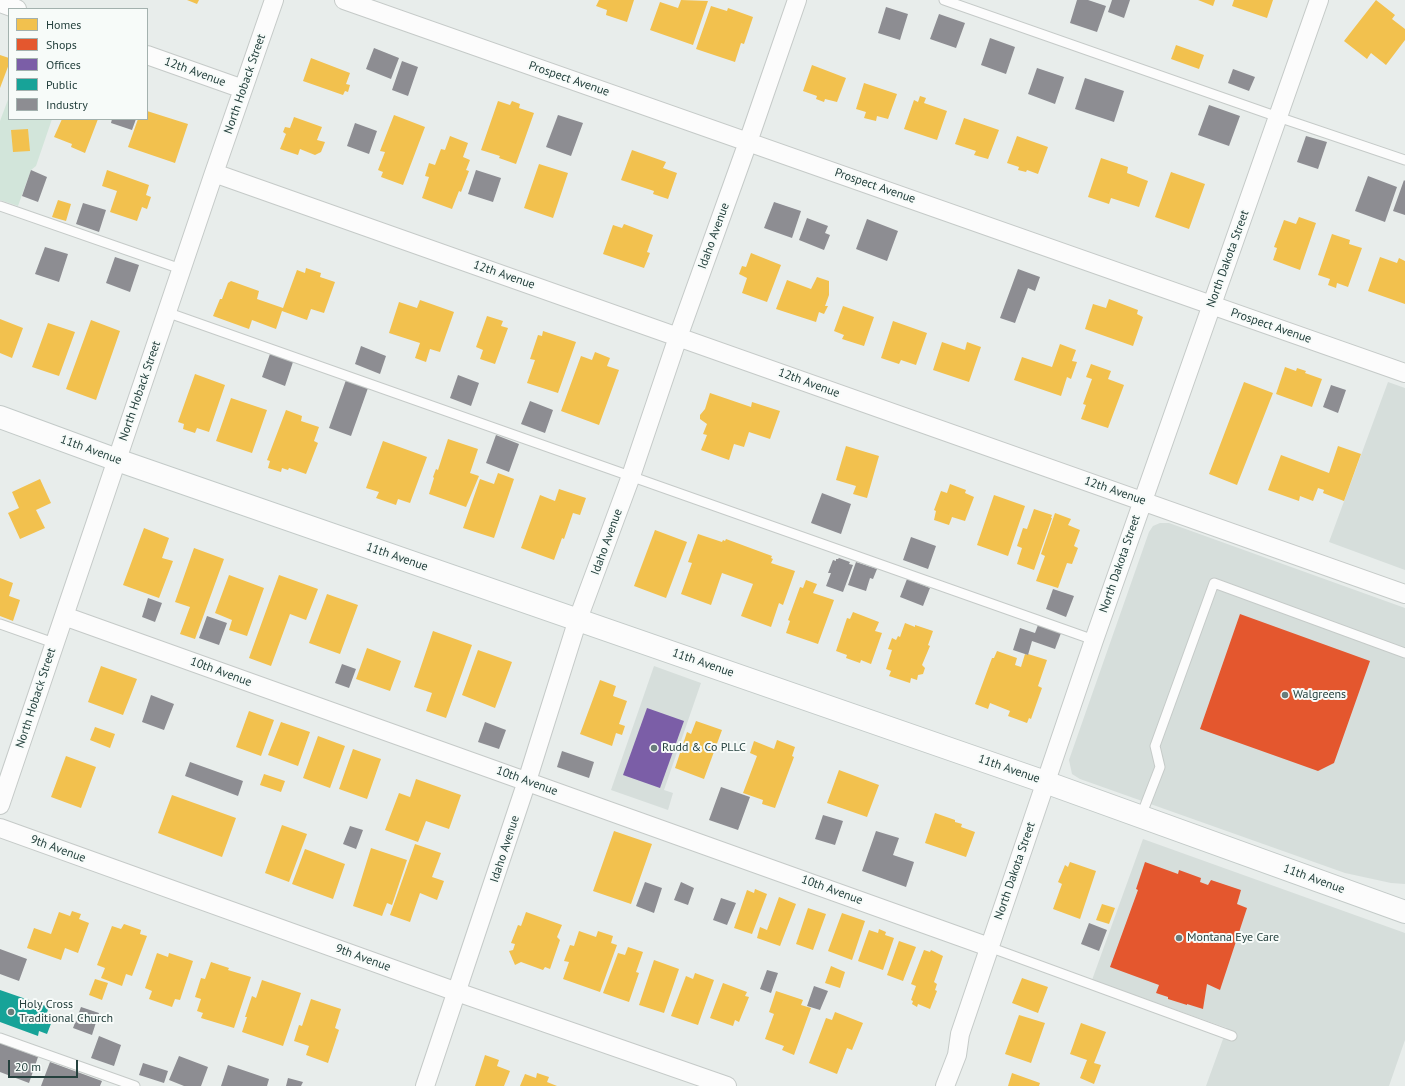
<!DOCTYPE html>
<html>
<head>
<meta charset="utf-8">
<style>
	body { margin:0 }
	#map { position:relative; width:1405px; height:1086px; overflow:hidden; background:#e8edeb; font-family:"PT Sans",sans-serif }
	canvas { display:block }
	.legend { position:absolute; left:8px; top:8px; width:140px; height:112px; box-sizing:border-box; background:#f7fbf9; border:1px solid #a3b1ae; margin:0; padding:5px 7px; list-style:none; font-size:12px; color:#25413e }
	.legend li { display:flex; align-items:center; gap:8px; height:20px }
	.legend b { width:20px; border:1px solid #a3b1ae }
	.scale { position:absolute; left:8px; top:1060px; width:70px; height:18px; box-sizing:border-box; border:2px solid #25413e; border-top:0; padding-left:5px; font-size:12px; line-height:14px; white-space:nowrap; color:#25413e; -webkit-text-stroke:3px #f7fbf9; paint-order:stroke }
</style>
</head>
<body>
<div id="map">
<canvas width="1405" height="1086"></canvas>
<ul class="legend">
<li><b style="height:11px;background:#f2c14e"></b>Homes</li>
<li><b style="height:11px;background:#e4572e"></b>Shops</li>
<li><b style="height:11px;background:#7b5ea7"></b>Offices</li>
<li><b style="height:11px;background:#17a398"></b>Public</li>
<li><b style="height:11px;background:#8d8d92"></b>Industry</li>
</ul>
<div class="scale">20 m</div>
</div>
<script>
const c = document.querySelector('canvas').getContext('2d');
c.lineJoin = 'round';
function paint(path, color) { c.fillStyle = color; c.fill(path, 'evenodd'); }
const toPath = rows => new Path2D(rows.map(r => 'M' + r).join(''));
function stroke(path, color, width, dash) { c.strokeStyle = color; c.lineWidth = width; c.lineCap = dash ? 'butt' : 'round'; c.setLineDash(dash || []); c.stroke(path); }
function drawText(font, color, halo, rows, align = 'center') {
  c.font = font + ' "PT Sans",sans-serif'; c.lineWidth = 4; c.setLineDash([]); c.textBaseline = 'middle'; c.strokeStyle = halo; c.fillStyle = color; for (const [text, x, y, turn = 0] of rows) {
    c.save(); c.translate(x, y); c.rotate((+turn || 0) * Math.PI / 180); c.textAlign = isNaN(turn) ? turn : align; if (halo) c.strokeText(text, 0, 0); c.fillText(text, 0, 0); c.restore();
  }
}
paint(toPath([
	[1388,382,1405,388,1405,570,1329,542],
	[1160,523,1169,523,1405,608,1405,884,1391,883,1345,873,1080,779,1072,774,1069,760,1149,532,1153,526],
	[654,666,701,683,664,790,673,793,668,810,611,790],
	[1143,839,1405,933,1405,1040,1389,1086,1206,1086,1227,1028,1092,980]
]), '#d6dedb');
paint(toPath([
	[9,97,9,119,52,119,36,166,31,170,18,206,0,200,0,121]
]), '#d2e5da');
paint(toPath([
	[187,0,199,0,197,4],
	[599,0,634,0,627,22,606,15,607,10,596,6],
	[681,0,708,1,693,45,650,30,660,2,678,8],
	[1198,0,1215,0,1213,6],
	[1234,0,1273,0,1267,18,1232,6],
	[1376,0,1395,15,1392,19,1405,29,1405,40,1386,65,1371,53,1367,59,1344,41],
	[711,6,727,11,728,8,753,17,744,44,741,43,735,62,696,49],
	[1176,45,1204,55,1199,69,1171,59],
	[0,55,9,58,9,64,0,88],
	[311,58,350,73,346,84,350,85,348,92,345,91,343,95,303,81],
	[812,65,846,78,837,102,825,99,824,102,816,99,817,96,803,91],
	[864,83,897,94,888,119,877,116,876,121,864,118,866,112,856,109],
	[920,96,926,98,924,103,947,111,937,140,904,129,914,100,918,102],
	[498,101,510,105,512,101,520,104,519,108,534,113,516,164,499,158,500,156,481,150],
	[147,111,188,124,175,163,128,147,138,119,147,119],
	[394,115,425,127,403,185,381,177,383,172,378,170,385,152,380,151],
	[294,117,322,127,317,140,325,142,321,152,315,155,300,149,298,155,280,149,286,134,283,132,285,127,290,128],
	[964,118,999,130,988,159,974,155,976,151,955,144],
	[62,119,98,119,85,153,71,147,72,144,54,137],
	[28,129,30,151,13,152,11,130],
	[450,136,468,143,463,157,470,160,466,170,469,171,461,192,459,191,452,209,422,198,429,177,425,176,429,163,435,165,441,149,445,150],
	[1017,136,1048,147,1038,174,1027,170,1026,172,1018,170,1019,167,1007,163],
	[632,150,666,162,663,168,677,173,668,199,653,194,654,191,621,180],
	[1101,158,1128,167,1127,173,1148,181,1139,207,1111,198,1109,204,1088,197],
	[539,164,568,173,553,218,524,208],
	[107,170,149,185,146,195,151,197,147,209,142,207,137,221,110,212,117,191,102,186],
	[1171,172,1205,184,1189,229,1155,217],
	[58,200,71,204,66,221,52,217],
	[1299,217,1316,223,1300,270,1273,260,1277,248,1274,247,1284,220,1296,224],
	[624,224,653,235,647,252,650,253,644,268,603,254,613,225,622,228],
	[1332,234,1350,240,1349,244,1362,248,1348,287,1337,283,1336,288,1328,285,1330,279,1318,275],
	[751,253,781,265,767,302,742,293,747,278,739,274,742,266,746,267],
	[1380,257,1397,263,1399,258,1405,261,1405,304,1368,291],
	[306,268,321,273,320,277,335,282,324,313,311,309,307,320,282,311,276,329,252,320,249,329,213,316,220,299,222,299,228,283,231,281,259,291,257,299,283,308,297,270,305,273],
	[817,277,829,281,829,295,825,306,828,306,824,314,819,312,816,322,776,309,787,280,811,289],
	[1109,299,1138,310,1137,314,1143,317,1133,346,1085,329,1093,304,1106,308],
	[420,300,454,312,440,352,430,349,426,362,415,358,420,343,389,333,399,302,417,308],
	[843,306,874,317,864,346,842,339,844,335,834,331],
	[487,316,503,321,501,326,508,328,495,364,480,359,483,350,476,347],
	[0,319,23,328,12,358,0,353],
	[91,320,120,331,96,400,66,389],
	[893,321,927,333,916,365,901,360,899,364,881,358],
	[48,323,75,332,59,376,32,367],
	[543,331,576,342,558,393,527,383,535,360,530,359,538,335,542,336],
	[942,342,965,350,967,342,981,347,969,382,933,370],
	[1060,344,1076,350,1072,361,1077,362,1071,379,1067,377,1061,396,1014,380,1022,357,1052,367],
	[595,352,610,358,607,366,619,370,599,425,561,411,581,356,592,360],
	[1091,364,1111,371,1108,379,1124,385,1108,428,1081,419,1086,405,1083,404,1092,379,1086,377],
	[1285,367,1296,371,1297,368,1306,371,1305,373,1322,379,1312,407,1276,394],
	[195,374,225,385,209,432,197,428,195,433,183,429,184,424,178,422],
	[1244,382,1273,393,1237,485,1209,474],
	[710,393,751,407,752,402,780,411,770,439,749,432,744,447,734,444,729,460,701,450,707,435,703,434,707,424,700,419,700,415,705,409],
	[231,398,267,410,252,453,216,441],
	[286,410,302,416,301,421,319,427,314,441,318,443,306,474,289,468,288,470,282,468,281,472,268,468,270,461,267,460],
	[448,439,478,449,470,473,479,476,466,507,429,494,434,478,433,477,436,469,438,470],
	[383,441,427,457,410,503,398,499,396,505,376,498,379,492,366,488],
	[846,446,879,456,867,498,853,494,856,486,836,480],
	[1338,446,1361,454,1344,501,1323,493,1324,490,1318,488,1313,501,1300,496,1299,501,1268,490,1281,455,1329,473],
	[498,473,514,479,494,538,463,528,480,479,494,484],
	[40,479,51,503,36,510,45,528,20,539,8,513,19,508,12,492],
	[950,484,966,490,965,493,974,497,965,521,952,517,949,525,934,520,936,511,934,510,941,491,947,493],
	[559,489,586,498,580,515,573,513,564,539,562,538,554,560,521,548,540,495,555,501],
	[994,495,1025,506,1008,556,977,545],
	[1034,509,1052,515,1051,518,1052,518,1034,570,1017,564,1022,548,1017,546,1023,528,1027,529],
	[1055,513,1071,519,1068,525,1080,530,1074,546,1078,548,1072,564,1067,563,1058,588,1036,581,1045,556,1041,554],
	[144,528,169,538,162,558,173,561,159,598,123,585],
	[655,530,687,542,666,598,634,586],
	[698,534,722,542,723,540,725,541,726,539,772,556,771,558,773,559,771,563,795,571,783,605,779,603,771,627,741,616,753,584,722,573,711,605,681,594,692,563,688,562],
	[194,548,224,559,195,639,180,634,190,607,175,602],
	[229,575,264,588,247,636,229,630,232,620,215,613],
	[279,575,318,589,306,620,290,614,271,666,249,658],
	[0,578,13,583,9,596,20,600,13,621,0,616],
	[806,580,817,584,813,593,834,600,818,644,786,633,790,621,788,620,800,587,803,588],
	[327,594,358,605,340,654,309,643],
	[853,612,879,622,875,631,882,633,871,664,861,660,860,663,846,658,847,655,836,651,847,618,850,619],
	[905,623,915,627,915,625,933,631,928,645,930,646,922,665,925,668,923,674,918,675,917,680,911,678,910,683,889,676,891,671,886,669,892,650,888,649,892,638,896,640,898,636,900,637],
	[433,631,472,645,446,718,426,711,432,693,414,687],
	[367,648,401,661,390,691,356,679],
	[478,650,512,662,495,708,462,695],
	[997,651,1017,658,1015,665,1021,667,1025,654,1028,655,1028,654,1047,660,1038,686,1042,688,1031,719,1029,718,1027,723,1008,716,1010,711,990,703,988,709,975,704,992,658,994,658],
	[101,666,137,679,123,715,88,702],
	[600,680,616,686,613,696,627,701,619,724,625,726,622,735,616,733,612,746,580,734],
	[249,711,274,720,261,756,236,747],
	[696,721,722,730,704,779,675,768,687,732,691,734],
	[281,722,310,732,298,766,268,755],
	[95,727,115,734,110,748,90,740],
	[318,736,345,746,330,788,303,778],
	[777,740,795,747,792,756,794,757,775,808,762,804,763,800,743,793,757,756,750,753,754,741,774,749],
	[353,749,381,759,367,799,339,789],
	[66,756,96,767,81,808,51,797],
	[839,770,879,785,867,817,827,803],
	[264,774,285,781,281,792,260,785],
	[416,779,461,795,449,829,426,821,418,842,385,830,399,793,410,797],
	[172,795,236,818,222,857,158,833],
	[935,813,955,820,955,822,962,824,961,827,975,832,966,857,925,843],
	[282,825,307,834,289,882,265,873],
	[614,831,652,844,631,904,593,891],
	[415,844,441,853,432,877,444,881,437,900,420,893,410,922,390,915],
	[371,848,407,860,392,905,387,903,382,916,353,906],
	[305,849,345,864,333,899,292,884],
	[1070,862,1096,871,1080,919,1053,909,1062,884,1058,882,1065,865,1068,867],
	[755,889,767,894,752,934,734,928,747,890,754,893],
	[779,897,796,904,780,946,757,938,760,927,767,930],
	[1102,904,1115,908,1109,924,1096,920],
	[808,908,826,914,813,950,796,944],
	[72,911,81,914,79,919,89,923,78,953,65,948,61,960,27,948,34,928,51,934,59,912,70,916],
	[526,912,562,925,557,937,560,940,550,969,545,967,543,970,521,962,515,965,509,951,513,950,515,944,511,943,518,925,521,926],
	[842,913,865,921,852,960,828,951],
	[124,924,141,930,140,934,147,936,132,976,126,974,122,986,101,978,105,968,97,965,112,926,121,929],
	[879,929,886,932,885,935,894,938,883,970,858,961,869,930,878,933],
	[579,931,596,937,598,931,613,936,611,943,617,945,600,992,563,979,569,962,564,961,570,945,574,946],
	[899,941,916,947,903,981,887,975],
	[628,947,643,952,636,972,639,973,629,1002,603,993,618,953,625,955],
	[924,950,930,952,931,950,943,956,934,982,937,984,935,990,937,991,930,1009,918,1004,917,1007,912,1004,913,1001,911,1000,916,986,911,984],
	[157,953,168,957,169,953,193,961,180,1000,175,999,172,1007,149,999,152,991,145,988],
	[654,960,679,969,664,1013,639,1005],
	[211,962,229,968,228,970,251,977,234,1028,201,1018,203,1013,197,1011,201,999,195,997,201,978,205,979],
	[831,966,845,972,840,988,825,983],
	[695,973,714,980,698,1025,671,1016,686,976,693,979],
	[1022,978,1048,987,1038,1013,1012,1003],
	[95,979,108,983,102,1000,89,995],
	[262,980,301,993,283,1046,242,1032,247,1017,245,1017,252,996,256,998],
	[723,983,747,992,745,996,749,997,739,1022,735,1020,733,1026,710,1018],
	[776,991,803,1000,801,1005,811,1008,794,1055,782,1050,784,1046,765,1039,774,1014,769,1012],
	[311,999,341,1009,335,1028,339,1030,328,1063,306,1055,309,1046,294,1041,299,1025,302,1026],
	[835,1012,863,1023,852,1050,847,1048,837,1074,809,1063,826,1018,832,1020],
	[1019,1015,1045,1023,1031,1063,1005,1054],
	[1081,1023,1106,1032,1094,1063,1101,1065,1094,1084,1080,1078,1087,1060,1070,1054],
	[485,1055,499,1060,497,1066,510,1071,504,1086,475,1086],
	[537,1073,549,1077,547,1082,557,1086,520,1086,525,1074,536,1078],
	[1012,1073,1040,1083,1039,1086,1008,1086]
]), '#f2c14e');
paint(toPath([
	[1240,614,1370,661,1334,763,1318,771,1200,729],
	[1145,862,1178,874,1179,870,1201,878,1200,882,1208,885,1211,880,1241,890,1237,904,1247,908,1220,990,1207,984,1203,1009,1187,1004,1187,1005,1168,999,1168,997,1156,993,1159,985,1110,967,1138,890,1136,889]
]), '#e4572e');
paint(toPath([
	[647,708,684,721,660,788,623,775]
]), '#7b5ea7');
paint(toPath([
	[0,990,49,1007,45,1018,52,1021,47,1034,39,1031,38,1036,0,1022]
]), '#17a398');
paint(toPath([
	[1077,0,1088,0,1106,6,1097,32,1070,23],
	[1112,0,1130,0,1124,18,1108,12],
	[886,7,908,14,900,40,878,33],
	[939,14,965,23,956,48,930,39],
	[990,38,1015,47,1006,74,981,65],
	[374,48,399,58,391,79,366,69],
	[402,61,418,67,408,96,392,90],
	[1037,68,1064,77,1055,104,1028,94],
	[1233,69,1255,77,1249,91,1228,83],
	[1085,78,1124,91,1114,122,1075,109],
	[1209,105,1240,116,1229,146,1198,135],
	[558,115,583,123,571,156,546,147],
	[112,119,136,119,132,130,111,123],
	[355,123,377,131,369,154,347,146],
	[1306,136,1327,142,1318,169,1297,162],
	[31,170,47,177,38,202,22,196],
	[476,170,501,178,493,202,468,194],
	[1368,176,1397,187,1385,222,1355,211],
	[1404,180,1405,181,1405,215,1393,211],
	[774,202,801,211,792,238,764,228],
	[83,203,106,210,99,232,76,224],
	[807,218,828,226,825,233,830,235,824,250,799,240],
	[867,219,898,231,887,261,856,249],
	[45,247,68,254,59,282,35,274],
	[115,257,139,265,130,292,106,283],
	[1018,269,1040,277,1035,291,1028,288,1015,323,1000,318],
	[361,346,386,356,380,374,355,364],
	[270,354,293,362,285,386,262,377],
	[458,375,479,383,471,406,450,398],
	[346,380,368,388,351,436,329,428],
	[1331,385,1346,390,1338,413,1323,407],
	[530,401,553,410,545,433,521,424],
	[496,435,519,444,509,472,486,463],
	[822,493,851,504,841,534,811,523],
	[911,537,936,546,928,569,903,560],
	[839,558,850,562,849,564,853,565,843,592,826,586,831,573,828,573,833,560,836,561,836,559,838,559],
	[856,562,877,569,873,579,870,578,866,591,848,585],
	[907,579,930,588,923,606,900,597],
	[1053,589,1074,596,1066,617,1046,609],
	[148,598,162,603,155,622,142,617],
	[207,616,227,623,219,645,199,638],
	[1038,625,1061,633,1055,649,1032,641,1028,655,1013,650,1020,628,1035,633],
	[342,664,356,669,349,688,335,683],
	[151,695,174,704,164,730,142,722],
	[485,722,506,730,499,749,478,742],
	[562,751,594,762,589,778,557,767],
	[190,762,243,781,238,796,185,776],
	[721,787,750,797,738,830,709,820],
	[823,815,843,821,835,845,815,839],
	[350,826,363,830,356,849,343,844],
	[876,831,899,838,893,855,914,862,906,887,862,871],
	[645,882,662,888,654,913,636,906],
	[681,882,694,888,688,905,674,900],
	[721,898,736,903,727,925,713,920],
	[1089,923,1107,930,1099,951,1081,944],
	[0,949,27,959,19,981,0,974],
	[767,970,778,973,771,993,760,989],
	[814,986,828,991,820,1010,807,1006],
	[81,1007,99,1013,92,1035,73,1028],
	[99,1036,121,1045,114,1066,91,1058],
	[0,1043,38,1057,29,1083,0,1072],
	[179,1056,208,1067,201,1086,184,1086,169,1080],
	[50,1062,102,1081,100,1086,41,1086],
	[143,1063,168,1071,164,1083,139,1075],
	[228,1065,269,1079,267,1086,221,1086],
	[288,1078,303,1082,301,1086,286,1086]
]), '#8d8d92');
const lane = toPath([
	[944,0,1278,117,1405,160],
	[0,206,181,269],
	[166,312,1094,640],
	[0,624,54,643],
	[1141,816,1160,767,1155,746,1214,583,1405,653],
	[989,947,1232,1036],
	[0,1038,135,1086]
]);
const street = toPath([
	[344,0,1405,373],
	[0,3,17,9],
	[147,55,243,89],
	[214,173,1405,594],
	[64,616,989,947],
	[0,805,214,173,274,0],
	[0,828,457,992,727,1086],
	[425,1086,527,781,578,619,631,476,678,337,748,142,797,0],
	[945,1086,957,1055,960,1034,1094,640,1319,0]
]);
const secondary = toPath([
	[0,417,117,460,1045,782,1405,912]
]);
stroke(lane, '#c5cac8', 11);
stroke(street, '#c5cac8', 20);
stroke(secondary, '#c3cac8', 24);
stroke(lane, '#fcfcfc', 9);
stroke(street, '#fcfcfc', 18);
stroke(secondary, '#fcfcfc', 22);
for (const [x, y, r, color] of [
	[1285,695,4,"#697d7b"],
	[654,748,4,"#697d7b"],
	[1179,938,4,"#697d7b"],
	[11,1012,4,"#697d7b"]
]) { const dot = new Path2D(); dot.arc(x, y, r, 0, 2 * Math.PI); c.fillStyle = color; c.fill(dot); stroke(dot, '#f7fbf9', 1.5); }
drawText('12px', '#25413e', '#f7fbf9', [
	["12th Avenue",195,72,20],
	["Prospect Avenue",569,79,19],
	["North Hoback Street",245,84,-71],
	["Prospect Avenue",875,186,19],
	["Idaho Avenue",714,236,-70],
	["North Dakota Street",1228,259,-70],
	["12th Avenue",504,275,19],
	["Prospect Avenue",1271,326,19],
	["12th Avenue",809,383,20],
	["North Hoback Street",140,391,-71],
	["11th Avenue",91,450,20],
	["12th Avenue",1115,491,19],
	["Idaho Avenue",607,542,-70],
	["11th Avenue",397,557,19],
	["North Dakota Street",1120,564,-71],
	["11th Avenue",703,663,19],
	["10th Avenue",221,672,20],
	["North Hoback Street",36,698,-72],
	["11th Avenue",1009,769,19],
	["10th Avenue",527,781,20],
	["9th Avenue",58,849,20],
	["Idaho Avenue",505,849,-72],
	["North Dakota Street",1015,871,-71],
	["11th Avenue",1314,879,20],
	["10th Avenue",832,890,20],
	["9th Avenue",363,958,20]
]);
drawText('12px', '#25413e', '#f7fbf9', [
	["Walgreens",1293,695],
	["Rudd & Co PLLC",662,748],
	["Montana Eye Care",1187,938],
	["Holy Cross",19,1005],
	["Traditional Church",19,1019]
], 'left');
</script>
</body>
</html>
